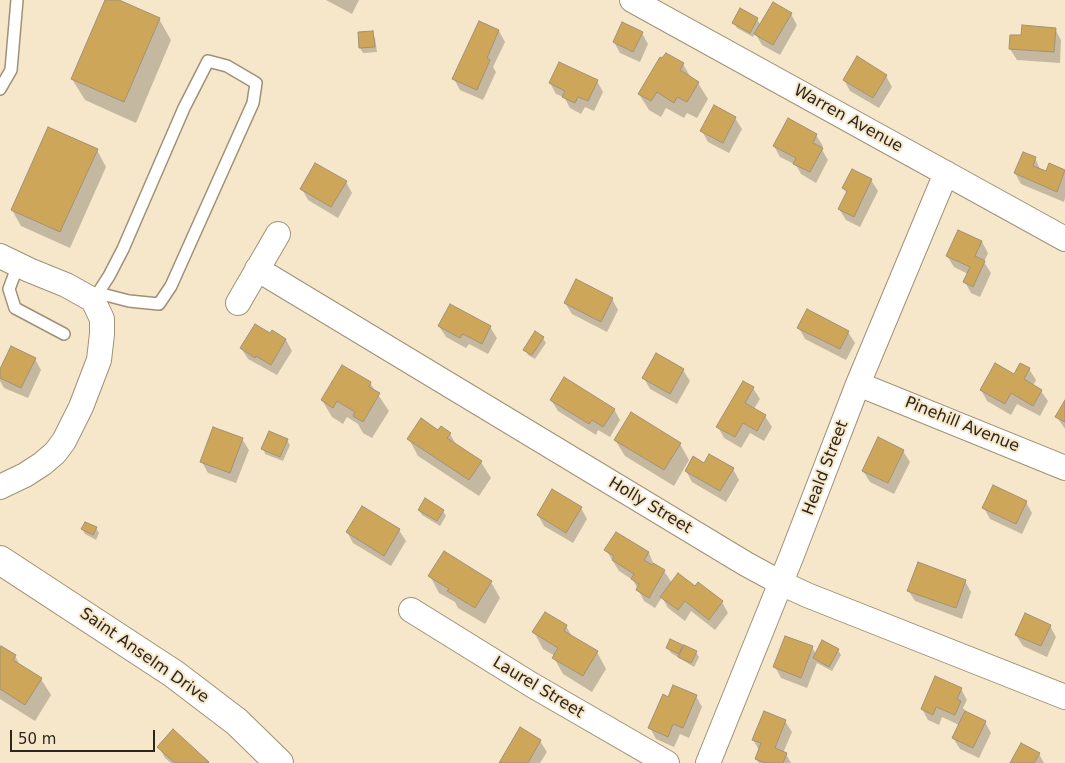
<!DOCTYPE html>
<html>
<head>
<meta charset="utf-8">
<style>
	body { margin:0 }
	#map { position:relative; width:1065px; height:763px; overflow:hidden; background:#f7e7ca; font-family:"DejaVu Sans",sans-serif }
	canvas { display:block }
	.scale { position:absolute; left:10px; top:730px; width:145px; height:22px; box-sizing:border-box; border:2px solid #2c261b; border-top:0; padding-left:6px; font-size:15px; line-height:18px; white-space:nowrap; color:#2c261b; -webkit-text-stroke:4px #f7e7ca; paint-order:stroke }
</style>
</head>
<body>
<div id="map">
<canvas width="1065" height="763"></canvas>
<div class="scale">50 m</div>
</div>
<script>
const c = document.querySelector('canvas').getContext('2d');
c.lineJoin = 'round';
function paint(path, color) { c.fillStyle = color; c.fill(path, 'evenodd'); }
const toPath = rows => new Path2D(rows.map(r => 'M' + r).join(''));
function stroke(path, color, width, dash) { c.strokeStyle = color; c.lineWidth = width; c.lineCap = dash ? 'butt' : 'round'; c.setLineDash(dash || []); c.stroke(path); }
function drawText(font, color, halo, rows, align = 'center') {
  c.font = font + ' "DejaVu Sans",sans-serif'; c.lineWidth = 4; c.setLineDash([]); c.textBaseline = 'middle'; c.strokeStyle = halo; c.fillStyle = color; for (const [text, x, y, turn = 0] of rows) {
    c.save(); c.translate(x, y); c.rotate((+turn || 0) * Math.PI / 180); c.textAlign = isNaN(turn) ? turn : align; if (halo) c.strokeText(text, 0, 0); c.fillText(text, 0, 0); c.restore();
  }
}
paint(toPath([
	[106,0,116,0,159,19,171,40,136,123,85,100,72,79],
	[326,0,359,0,352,14],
	[791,14,797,25,780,55,762,45,755,33,753,37,737,28,734,23,757,19,761,26],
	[480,23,499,31,505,42,493,67,496,72,483,100,460,90,454,79],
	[1055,29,1061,40,1060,63,1017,60,1010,49,1023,36],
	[372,33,375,38,377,52,363,53,360,48,359,34],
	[642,33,648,44,640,62,620,53,614,42],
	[683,64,691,78,698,83,708,99,697,118,687,113,684,118,666,108,661,117,649,110,639,94],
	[886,76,892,87,879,108,850,91,844,80],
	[597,81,603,92,594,111,585,107,581,114,570,108,564,97,556,94,550,83],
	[714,107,735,118,742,129,729,153,708,142,702,131],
	[816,135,823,146,821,148,828,160,816,183,801,174,796,165,780,157,774,146],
	[97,150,106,167,70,248,21,226,12,210],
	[1035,158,1041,171,1047,173,1050,165,1065,172,1065,198,1064,202,1021,184,1015,173],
	[871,180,878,191,860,227,846,220,839,209,847,194,844,188],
	[346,182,352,193,338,218,308,200,302,189],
	[959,232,982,242,988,253,984,262,991,273,980,297,971,293,965,282,968,274,954,267,947,256],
	[612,299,618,310,607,332,572,314,565,303],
	[439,326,490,327,497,338,488,354,469,344,466,348,446,337],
	[799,328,848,332,855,343,846,360,805,339],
	[272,332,286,340,292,351,277,375,248,359,241,348,270,335],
	[543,338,546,343,535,359,528,355,525,350],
	[35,359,41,370,28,398,4,388,0,381,0,372],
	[1029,369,1036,380,1033,386,1041,391,1048,401,1040,416,1017,404,1011,415,987,401,981,390],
	[683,370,690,381,677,404,650,389,644,378],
	[370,383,389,411,372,438,363,433,358,424,347,417,343,424,332,417,322,400],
	[753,388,760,399,754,409,765,416,772,427,764,441,750,433,741,448,724,438,718,427],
	[551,400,614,409,620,420,610,437,598,430,596,435,558,411],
	[1065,402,1065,429,1057,417],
	[450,434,457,446,481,462,491,478,479,496,418,456,409,439],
	[242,439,249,450,236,483,208,473,202,462],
	[287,440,290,445,283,461,265,454,263,448],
	[615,440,680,444,689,460,674,486,625,456],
	[903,451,910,462,894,494,870,482,863,471],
	[704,465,733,469,739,480,726,502,692,482,686,471],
	[1026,502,1032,513,1022,534,990,519,984,508],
	[581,508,587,519,573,543,544,526,538,515],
	[419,510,443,511,446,516,440,526,422,515],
	[96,528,99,533,96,540,85,534,82,529],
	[399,530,406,541,391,566,353,543,347,532],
	[616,533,649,553,654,565,664,571,672,583,695,587,722,602,728,613,715,630,691,611,685,621,668,608,662,597,655,608,644,601,633,580,619,571,606,550],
	[430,576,491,582,500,598,485,624,458,608,455,602,439,593],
	[965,581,971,592,962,619,915,601,908,590],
	[566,626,573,638,597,652,606,669,592,692,563,674,554,658,555,656,543,649,534,632],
	[1050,626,1056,637,1047,657,1023,646,1016,635],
	[682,646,684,649,696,652,699,657,694,667,671,653,668,648],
	[812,647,816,654,838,650,841,655,832,671,817,663,807,688,781,678,775,667],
	[0,651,15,656,21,667,41,679,51,695,35,721,0,699],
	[961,689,967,700,963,708,967,713,985,722,991,733,979,758,960,749,953,738,959,725,942,717,939,725,928,720,922,709],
	[696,696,702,707,689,738,680,734,674,747,656,739,650,728,669,698],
	[785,721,792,732,783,753,786,754,791,763,759,763,756,759,759,750,753,740],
	[520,729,540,741,547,752,540,763,500,763],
	[173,731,208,763,171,763,165,758,159,747],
	[1039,754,1044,763,1012,763]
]), '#0003');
const building = toPath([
	[105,0,119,0,160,18,124,102,71,79,105,0],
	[773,2,792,13,773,45,754,34,773,2],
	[740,8,758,18,750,33,732,23,740,8],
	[479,21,499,30,487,58,490,60,477,90,452,79,479,21],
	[622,22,643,32,633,52,613,42,622,22],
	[1022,25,1056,28,1054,52,1009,49,1010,35,1021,35,1022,25],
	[373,31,375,47,359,48,358,32,373,31],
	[666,53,684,63,680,70,699,82,687,102,677,97,674,103,657,92,651,101,638,94,660,57,662,58,666,53],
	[857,56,887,75,873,98,843,80,857,56],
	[559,62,598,80,588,101,578,97,575,103,562,97,565,91,549,83,559,62],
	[714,105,736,117,723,143,700,131,714,105],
	[788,118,817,134,813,143,823,148,810,172,793,164,796,158,773,146,788,118],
	[48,127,98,149,60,232,11,210,48,127],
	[1023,152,1036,157,1033,166,1046,171,1049,163,1065,170,1057,192,1014,173,1023,152],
	[315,163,347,181,331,207,300,189,315,163],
	[852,169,872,179,854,217,838,209,847,191,842,188,852,169],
	[958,230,982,241,975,256,985,261,973,287,963,282,970,267,946,256,958,230],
	[576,279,613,298,601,322,564,303,576,279],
	[450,304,491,326,482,344,463,334,460,338,438,326,450,304],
	[807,309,849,331,840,349,797,328,807,309],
	[255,324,270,333,272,330,286,339,271,365,256,356,255,358,240,348,255,324],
	[535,331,544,337,532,355,523,350,535,331],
	[11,346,36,358,21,388,0,378,0,369,11,346],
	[656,353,684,369,670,394,642,378,656,353],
	[995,363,1014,374,1020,363,1030,368,1024,379,1042,390,1033,406,1011,393,1005,404,980,390,995,363],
	[342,365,371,382,369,387,380,393,363,422,353,416,355,412,337,401,333,408,321,400,342,365],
	[564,377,615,409,603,427,592,420,589,424,550,400,564,377],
	[743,381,754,387,745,403,766,415,757,431,743,423,735,437,716,427,743,381],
	[1065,400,1065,422,1055,417,1065,400],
	[631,412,681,443,664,470,614,440,631,412],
	[421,418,438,430,441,426,451,433,447,438,482,461,469,480,407,439,421,418],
	[213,427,243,438,230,473,200,462,213,427],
	[269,431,288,439,280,457,261,449,269,431],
	[878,437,904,450,888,483,862,471,878,437],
	[709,454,734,468,720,491,685,471,693,456,704,463,709,454],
	[993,485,1027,501,1016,524,982,508,993,485],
	[552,489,582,507,566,533,537,515,552,489],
	[425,498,444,510,437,521,418,510,425,498],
	[362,506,400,529,384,556,346,532,362,506],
	[85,522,97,527,93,535,81,529,85,522],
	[616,532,649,552,644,560,652,565,653,563,665,570,649,598,636,590,639,584,631,579,634,574,612,560,614,556,604,550,616,532],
	[444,551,492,581,475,608,447,591,449,589,428,576,444,551],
	[918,562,966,580,956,608,907,591,918,562],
	[678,573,695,586,698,582,723,601,709,620,685,601,678,610,660,597,678,573],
	[545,612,567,625,564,631,598,651,583,676,552,658,558,648,532,632,545,612],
	[1025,613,1051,625,1041,646,1015,635,1025,613],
	[785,636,813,646,801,678,773,667,785,636],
	[670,639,683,645,679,654,666,648,670,639],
	[822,640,839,649,829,667,813,658,822,640],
	[684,645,697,651,691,663,678,657,684,645],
	[1,646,16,655,13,660,42,678,25,705,0,689,0,649,1,646],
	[935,676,962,688,957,699,961,701,955,715,936,707,933,715,921,709,935,676],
	[673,685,697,695,683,728,673,724,668,737,648,728,663,694,668,697,673,685],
	[764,711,786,720,775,748,787,753,783,763,766,763,755,759,761,743,752,740,764,711],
	[965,711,986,721,973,748,952,738,965,711],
	[520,727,541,740,528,763,499,763,520,727],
	[173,729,209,762,208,763,175,763,157,747,173,729],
	[1021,743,1040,753,1034,763,1010,763,1021,743]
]);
paint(building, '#cea659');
stroke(building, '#a09177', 1);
const lane = toPath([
	[0,89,11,70,17,0],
	[18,265,9,289,15,308,64,334],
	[93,300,98,293,109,276,123,249,184,108,208,61,227,66,256,83,253,103,171,286,159,304,129,301,98,293]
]);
const street = toPath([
	[632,0,1065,239],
	[0,256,29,270,66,285,93,300,102,319,102,334,99,360,81,407,64,441,55,453,42,464,25,475,0,487],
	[257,269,746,564,781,583,807,595,1065,697],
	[238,303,278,234],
	[858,384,1065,468],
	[411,610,532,685,667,763],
	[708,763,792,555,858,384,946,173]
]);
const secondary = toPath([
	[0,560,174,674,237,722,279,763]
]);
stroke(lane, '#9f9176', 14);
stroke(street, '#9f9176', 26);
stroke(secondary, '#9f9176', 30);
stroke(lane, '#fff', 11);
stroke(street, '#fff', 24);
stroke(secondary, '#fff', 28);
drawText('16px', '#2c261b', '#f7e7ca', [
	["Warren Avenue",848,119,29],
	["Pinehill Avenue",962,425,22],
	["Heald Street",826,468,-69],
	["Holly Street",650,506,31],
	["Saint Anselm Drive",144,656,35],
	["Laurel Street",538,688,31]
]);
</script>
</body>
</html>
